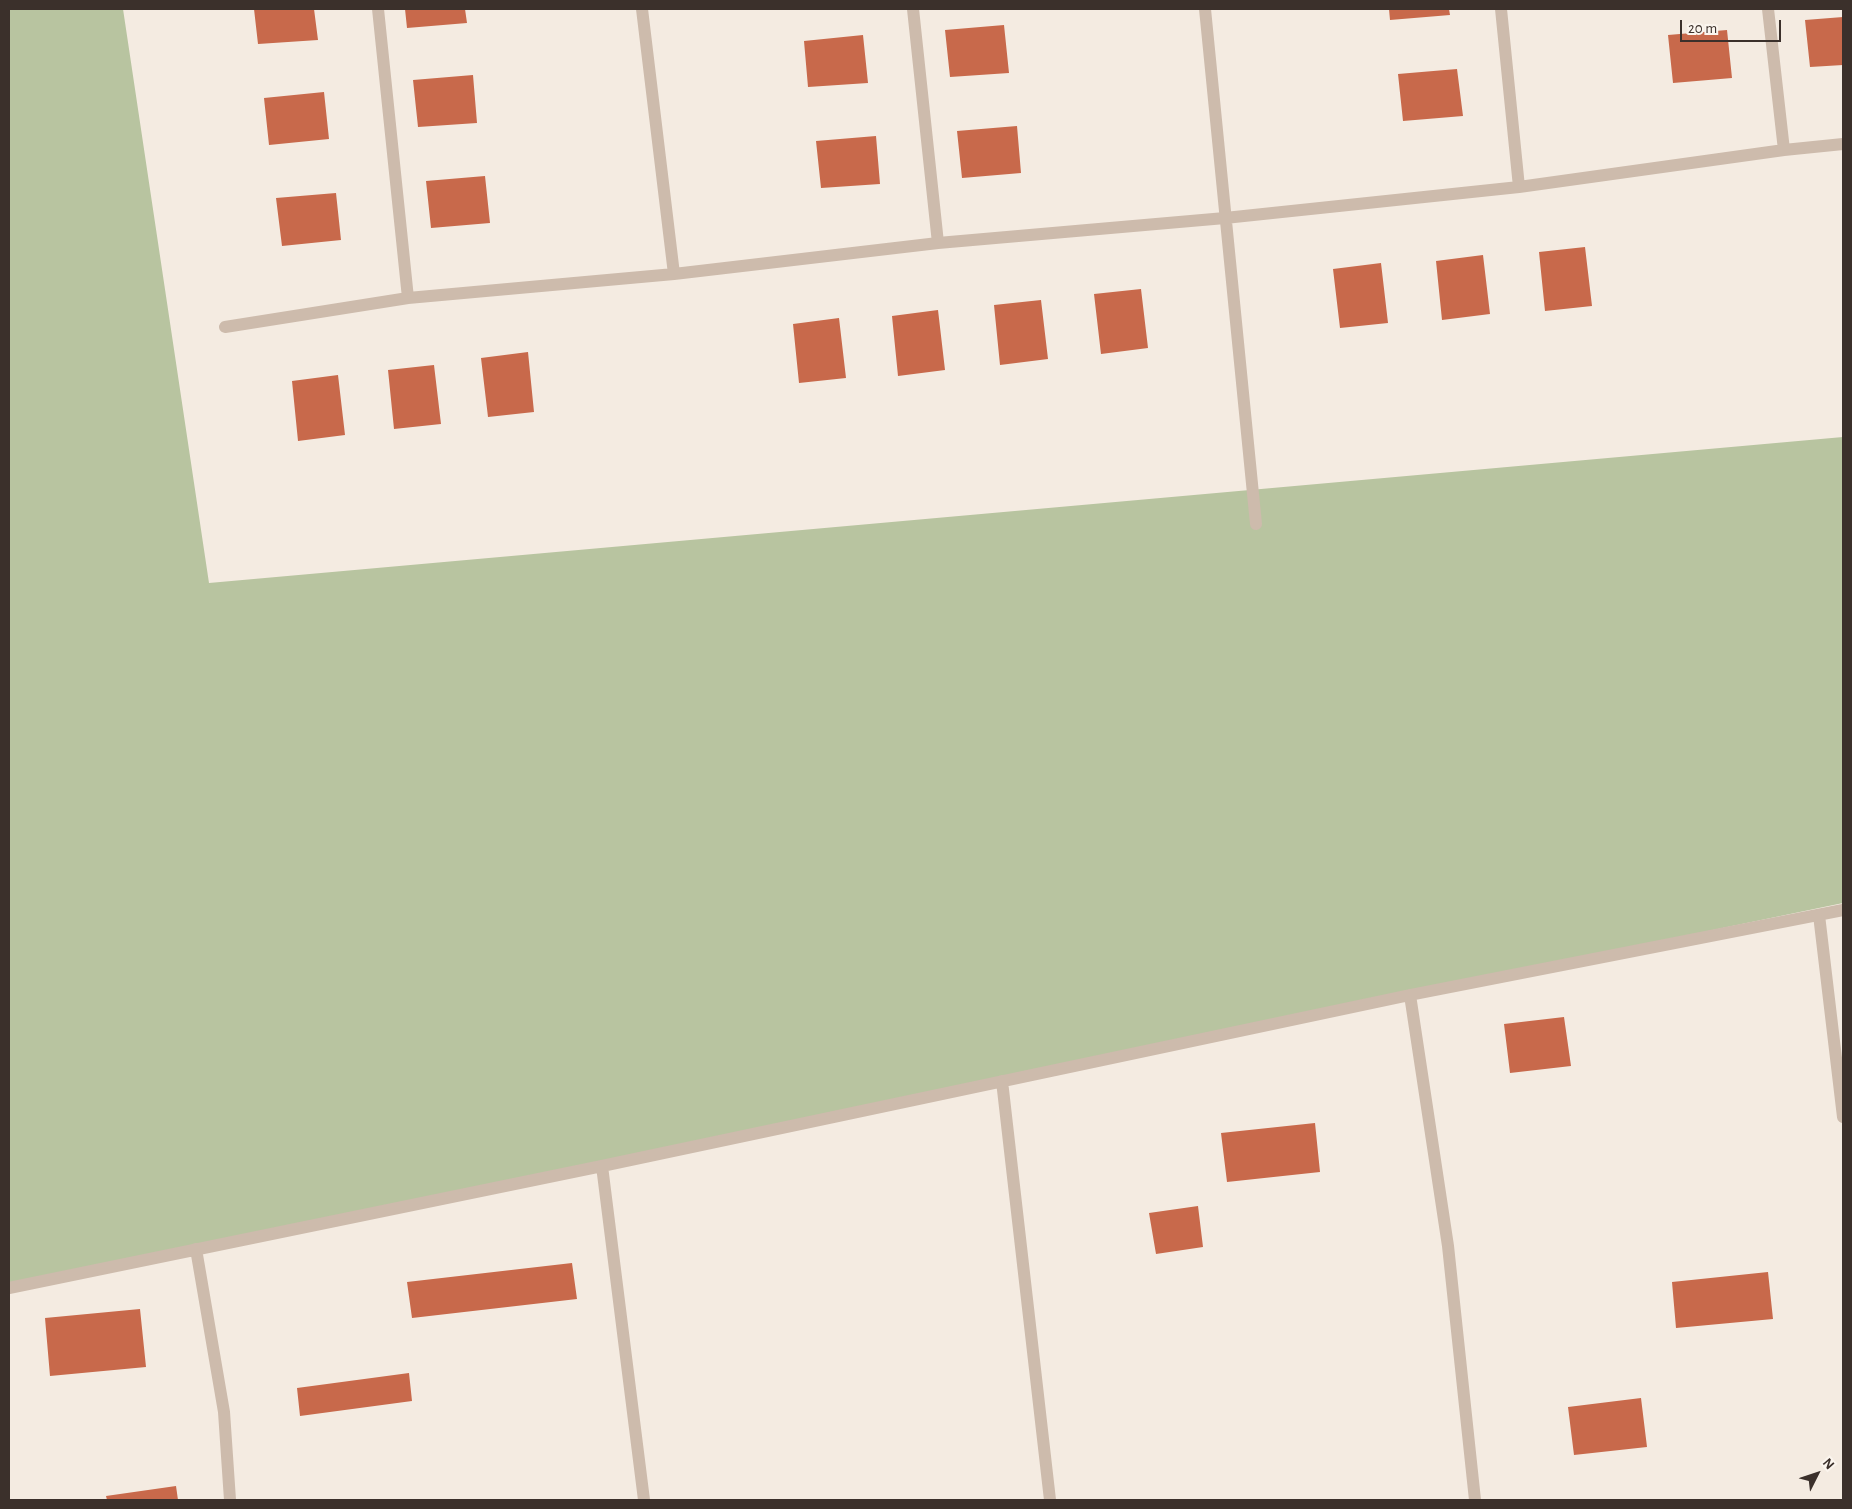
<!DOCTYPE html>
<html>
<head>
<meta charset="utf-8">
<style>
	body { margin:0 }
	#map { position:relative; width:1852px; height:1509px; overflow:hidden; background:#f4ebe1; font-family:"Alegreya Sans",sans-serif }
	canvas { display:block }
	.frame { position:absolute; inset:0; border:10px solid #3b302b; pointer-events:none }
	.north { position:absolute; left:1792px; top:1449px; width:50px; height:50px; -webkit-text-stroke:4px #fbf5ee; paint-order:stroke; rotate:49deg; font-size:14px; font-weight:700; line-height:20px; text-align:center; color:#3b302b }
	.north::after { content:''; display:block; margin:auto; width:18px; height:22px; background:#3b302b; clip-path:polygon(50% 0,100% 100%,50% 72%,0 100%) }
	.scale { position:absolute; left:1680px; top:20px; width:101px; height:22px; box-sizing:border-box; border:2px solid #3b302b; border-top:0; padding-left:6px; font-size:15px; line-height:18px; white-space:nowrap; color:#3b302b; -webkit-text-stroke:4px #fbf5ee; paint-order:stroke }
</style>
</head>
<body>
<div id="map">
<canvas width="1852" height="1509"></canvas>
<div class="frame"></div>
<div class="north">N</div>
<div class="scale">20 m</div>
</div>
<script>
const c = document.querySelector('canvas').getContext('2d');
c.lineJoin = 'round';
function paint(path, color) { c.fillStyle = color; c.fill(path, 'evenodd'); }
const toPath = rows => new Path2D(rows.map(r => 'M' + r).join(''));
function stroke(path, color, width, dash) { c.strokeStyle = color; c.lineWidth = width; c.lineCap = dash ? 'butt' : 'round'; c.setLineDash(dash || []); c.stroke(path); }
paint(toPath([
	[9,9,123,9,209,583,1843,437,1843,903,9,1284]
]), '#b8c4a0');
paint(toPath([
	[254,9,314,9,318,40,258,44],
	[405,9,465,9,467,23,407,28],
	[1389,9,1449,9,1450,15,1390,20],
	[1843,17,1843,65,1810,67,1805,20],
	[1004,25,1009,73,950,77,945,30],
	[1727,30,1732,78,1673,83,1668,35],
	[863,35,868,83,808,87,804,41],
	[1457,69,1463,116,1403,121,1398,74],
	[473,75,477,123,418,127,413,80],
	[324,92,329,139,269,145,264,98],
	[1017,126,1021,173,962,178,957,131],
	[876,136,880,184,821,188,816,141],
	[485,176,490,223,431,228,426,181],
	[336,193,341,240,282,246,276,198],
	[1585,247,1592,306,1545,311,1539,252],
	[1483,255,1490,314,1442,320,1436,261],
	[1381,263,1388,323,1340,328,1333,269],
	[1141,289,1148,348,1101,354,1094,294],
	[1041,300,1048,359,1000,365,994,305],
	[938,310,945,370,898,376,892,316],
	[839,318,846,378,799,383,793,324],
	[528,352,534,412,488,417,481,358],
	[434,365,441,424,394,429,388,370],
	[338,375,345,435,298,441,292,381],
	[1564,1017,1571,1066,1510,1073,1504,1024],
	[1315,1123,1320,1172,1227,1182,1221,1133],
	[1198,1206,1203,1247,1156,1254,1149,1213],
	[572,1263,577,1299,412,1318,407,1282],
	[1768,1272,1773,1319,1676,1328,1672,1282],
	[140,1309,146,1367,50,1376,45,1318],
	[409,1373,412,1401,300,1416,297,1388],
	[1641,1398,1647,1447,1574,1455,1568,1407],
	[176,1486,178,1500,107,1500,106,1496]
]), '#c8694b');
stroke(toPath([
	[378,9,408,298],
	[642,9,674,274],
	[913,9,938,243],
	[1205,9,1256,524],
	[1501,9,1519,187],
	[1768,9,1784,150],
	[225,327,408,298,674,274,938,243,1225,218,1519,187,1784,150,1843,144],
	[1819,915,1843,1117],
	[1410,995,1448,1246,1475,1500],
	[1002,1081,1050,1500],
	[602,1166,644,1500],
	[196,1249,224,1412,230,1500],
	[9,1288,602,1166,1410,995,1843,910]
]), '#cdbbac', 12);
</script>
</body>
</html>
